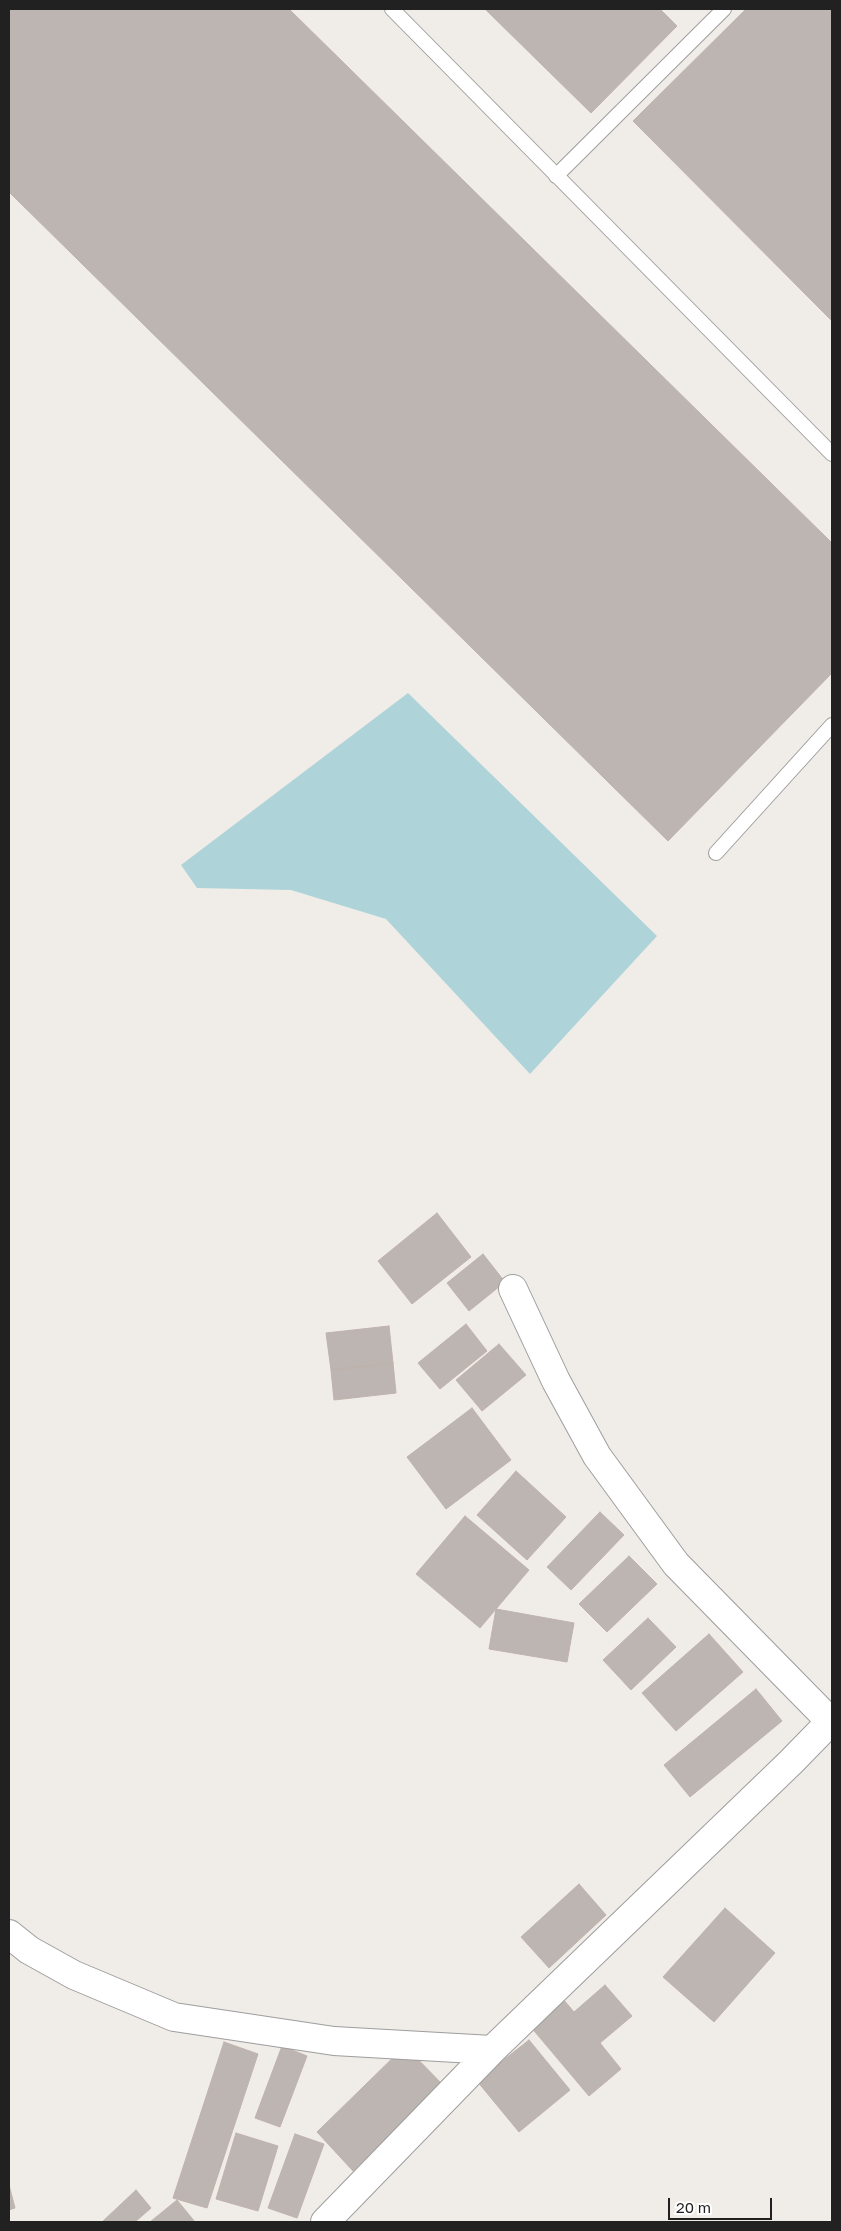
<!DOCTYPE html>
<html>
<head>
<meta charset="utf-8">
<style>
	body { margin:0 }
	#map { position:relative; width:841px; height:2231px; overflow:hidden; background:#f0ece8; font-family:"Golos Text",sans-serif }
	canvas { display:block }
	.frame { position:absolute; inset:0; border:10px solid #212121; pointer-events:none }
	.scale { position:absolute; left:668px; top:2198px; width:104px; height:22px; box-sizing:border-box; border:2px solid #212121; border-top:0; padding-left:6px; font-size:15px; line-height:18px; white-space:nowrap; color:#212121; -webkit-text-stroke:4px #fff; paint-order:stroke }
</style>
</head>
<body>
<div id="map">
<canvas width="841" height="2231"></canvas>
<div class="frame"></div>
<div class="scale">20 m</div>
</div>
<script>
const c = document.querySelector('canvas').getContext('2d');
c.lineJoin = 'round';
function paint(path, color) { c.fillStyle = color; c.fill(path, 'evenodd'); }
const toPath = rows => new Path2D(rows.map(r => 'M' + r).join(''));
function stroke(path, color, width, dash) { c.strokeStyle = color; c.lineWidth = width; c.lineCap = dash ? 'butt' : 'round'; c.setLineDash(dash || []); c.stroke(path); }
paint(toPath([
	[408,693,657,936,530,1074,386,919,291,890,197,888,181,865]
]), '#aed4d9');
const building = toPath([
	[9,9,289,9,832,543,832,673,668,841,9,192,9,9],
	[485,9,660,9,677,26,591,113,485,9],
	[746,9,830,9,832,11,832,321,633,121,746,9],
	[437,1213,471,1257,412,1304,378,1261,437,1213],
	[483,1254,505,1282,469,1311,447,1283,483,1254],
	[466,1324,487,1351,440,1389,418,1363,466,1324],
	[389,1326,393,1363,331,1370,326,1333,389,1326],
	[499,1344,526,1375,482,1411,456,1380,499,1344],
	[393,1363,396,1393,334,1400,331,1370,393,1363],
	[472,1408,511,1460,446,1509,407,1457,472,1408],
	[516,1471,566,1517,527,1560,477,1515,516,1471],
	[600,1512,624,1535,571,1590,547,1567,600,1512],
	[465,1516,529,1570,480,1628,416,1574,465,1516],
	[629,1556,657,1584,607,1632,579,1604,629,1556],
	[496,1609,574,1623,567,1662,489,1649,496,1609],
	[648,1618,676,1647,631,1690,603,1660,648,1618],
	[709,1634,743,1672,676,1731,642,1693,709,1634],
	[756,1689,782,1721,690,1797,664,1765,756,1689],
	[579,1884,606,1915,549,1968,521,1937,579,1884],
	[725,1908,775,1953,714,2022,663,1977,725,1908],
	[605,1985,632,2016,600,2043,621,2069,589,2096,530,2026,563,1999,574,2012,605,1985],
	[529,2040,570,2090,519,2132,477,2081,529,2040],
	[224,2042,258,2054,207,2208,173,2198,224,2042],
	[282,2046,307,2056,280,2127,255,2118,282,2046],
	[405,2046,442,2084,353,2171,317,2132,405,2046],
	[236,2133,278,2146,258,2211,216,2199,236,2133],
	[295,2134,324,2144,297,2218,268,2208,295,2134],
	[9,2185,15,2208,9,2210,9,2185],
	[136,2190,151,2208,135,2222,102,2222,136,2190],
	[177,2200,195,2222,150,2222,177,2200]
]);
paint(building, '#bdb5b1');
stroke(building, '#c0b2ac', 1);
const service = toPath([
	[392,9,832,454],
	[556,176,724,9],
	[716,853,832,725]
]);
const minor = toPath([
	[513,1289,556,1381,597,1456,676,1564,832,1723],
	[9,1934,29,1950,74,1975,174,2017,334,2041,492,2050],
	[325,2222,492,2050,791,1762,831,1721]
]);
stroke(service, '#9e9e9e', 16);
stroke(minor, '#9e9e9e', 30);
stroke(service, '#fff', 14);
stroke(minor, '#fff', 28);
</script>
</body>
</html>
